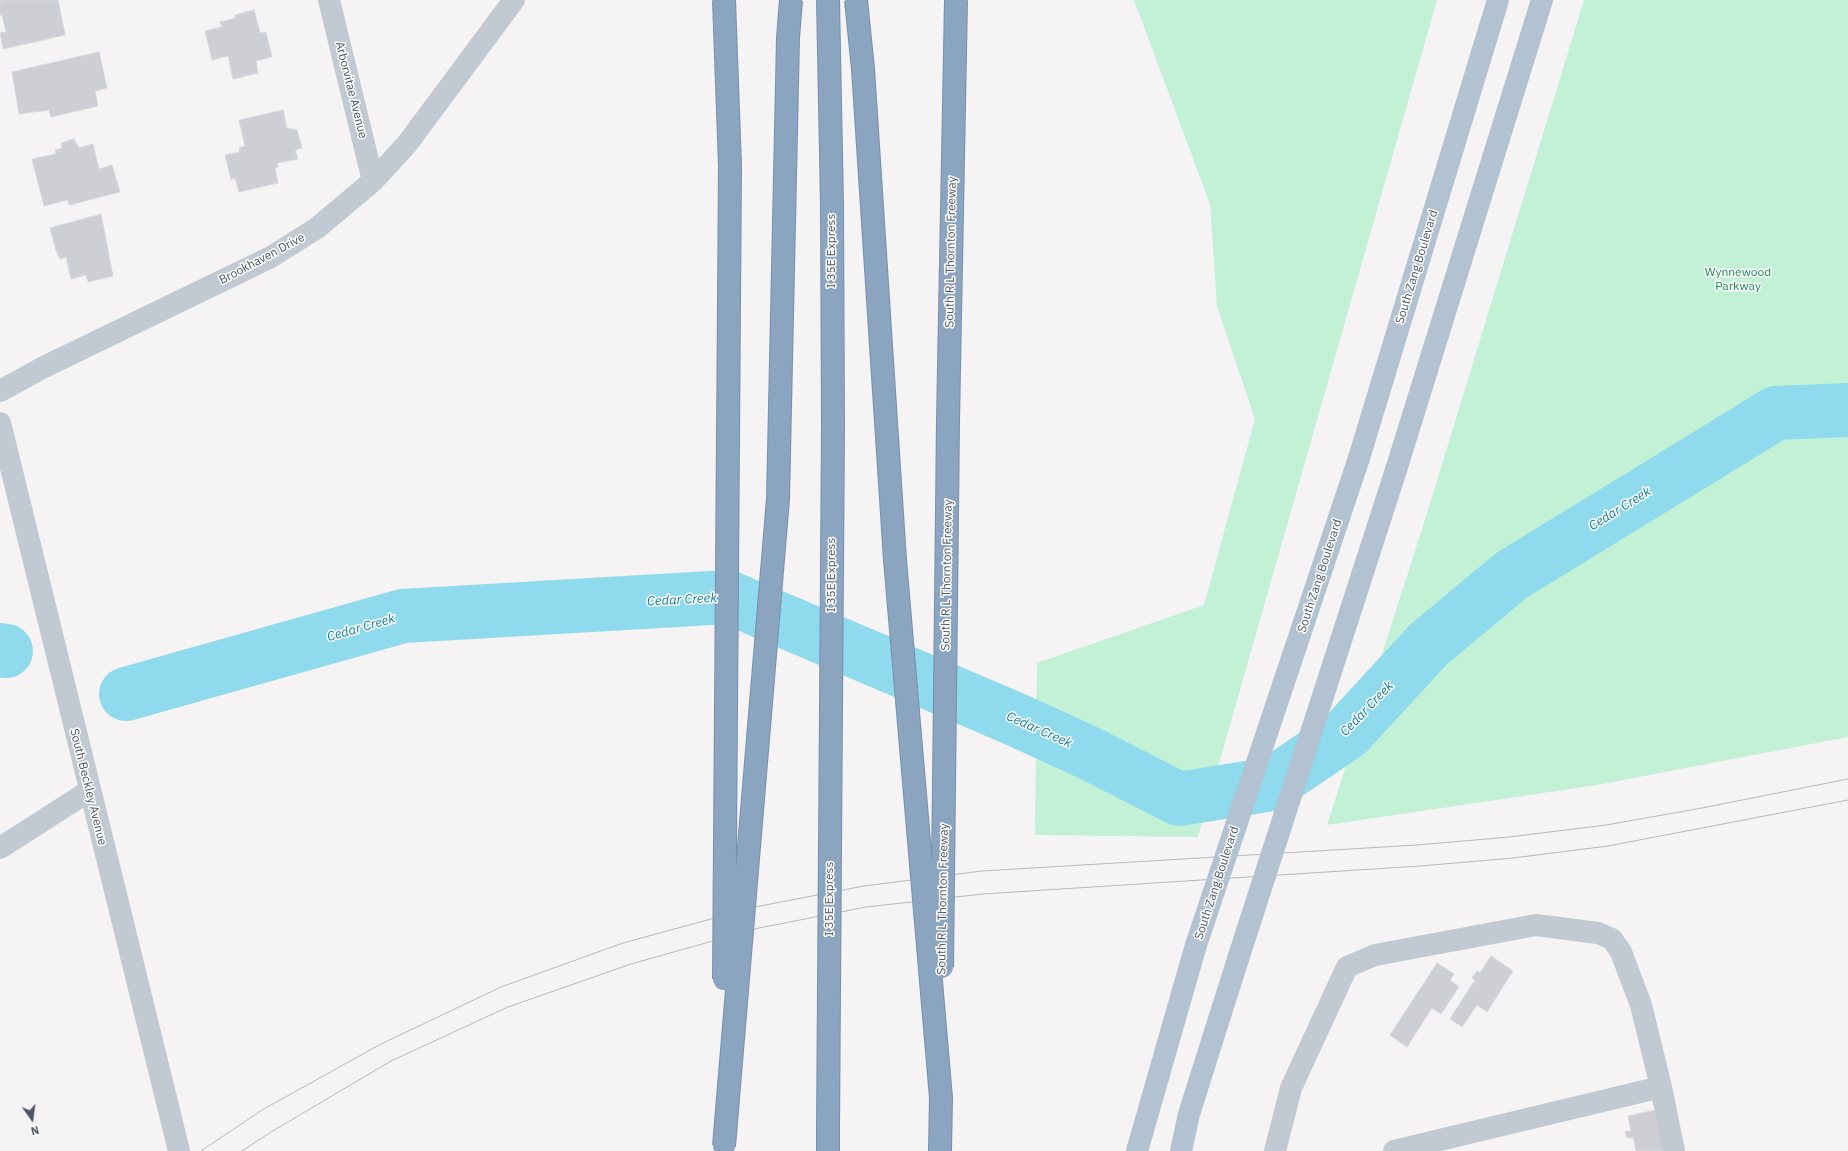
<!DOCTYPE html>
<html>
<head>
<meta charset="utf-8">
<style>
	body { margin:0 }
	#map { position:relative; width:1848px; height:1151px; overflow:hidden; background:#f5f3f3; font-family:"IBM Plex Sans",sans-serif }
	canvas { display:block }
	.north { position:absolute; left:12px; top:1099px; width:40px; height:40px; -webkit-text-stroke:3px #fff; paint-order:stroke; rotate:166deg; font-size:11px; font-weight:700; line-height:16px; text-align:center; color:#4a5661 }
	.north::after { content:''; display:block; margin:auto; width:14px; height:18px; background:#4a5661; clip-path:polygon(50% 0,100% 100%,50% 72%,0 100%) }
</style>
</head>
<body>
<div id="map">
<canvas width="1848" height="1151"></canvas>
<div class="north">N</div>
</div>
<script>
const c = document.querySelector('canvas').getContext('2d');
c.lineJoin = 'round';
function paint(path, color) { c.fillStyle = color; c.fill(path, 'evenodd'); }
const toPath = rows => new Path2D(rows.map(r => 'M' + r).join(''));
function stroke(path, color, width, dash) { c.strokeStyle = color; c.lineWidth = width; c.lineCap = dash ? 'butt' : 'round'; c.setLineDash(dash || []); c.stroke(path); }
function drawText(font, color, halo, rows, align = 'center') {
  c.font = font + ' "IBM Plex Sans",sans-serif'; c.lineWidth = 3; c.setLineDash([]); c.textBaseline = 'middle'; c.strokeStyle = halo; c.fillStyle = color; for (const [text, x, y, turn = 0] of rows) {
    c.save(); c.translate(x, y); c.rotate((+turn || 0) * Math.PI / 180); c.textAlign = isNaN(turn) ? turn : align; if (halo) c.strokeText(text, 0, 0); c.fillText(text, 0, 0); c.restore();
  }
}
paint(toPath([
	[1134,0,1437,0,1198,837,1035,835,1037,663,1204,605,1255,419,1217,306,1210,204],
	[1584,0,1848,0,1848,737,1597,785,1327,825,1424,523]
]), '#c3f1d5');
stroke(toPath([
	[0,650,6,651],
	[126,694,403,616,728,597,1017,720,1091,754,1179,799,1272,784,1347,733,1428,645,1512,575,1776,413,1848,410]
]), '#90daee', 54);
const building = toPath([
	[0,0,58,0,65,35,3,49,0,33,6,32,2,15,0,15,0,0],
	[254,10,260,33,266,32,272,57,256,61,258,73,233,79,228,56,212,60,205,31,222,27,220,22,236,18,235,15,254,10],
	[99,52,107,88,95,91,98,106,51,117,49,110,19,114,12,72,99,52],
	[283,110,287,128,297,130,302,148,295,150,298,159,277,163,278,167,275,168,278,183,239,192,235,178,231,180,225,155,240,152,239,148,245,146,239,120,283,110],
	[74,139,79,148,93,144,99,169,112,165,120,192,69,205,68,200,44,206,32,159,56,154,55,150,62,148,61,143,74,139],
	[101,214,113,276,88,282,86,275,71,279,66,257,60,259,56,250,50,228,101,214],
	[1491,956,1513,971,1487,1012,1477,1005,1462,1027,1450,1019,1475,980,1472,978,1477,971,1480,973,1491,956],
	[1437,963,1454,974,1450,980,1459,987,1441,1014,1432,1008,1407,1047,1390,1035,1437,963],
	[1655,1110,1664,1151,1636,1151,1633,1137,1627,1138,1625,1132,1631,1131,1628,1116,1655,1110]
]);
paint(building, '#cdcfd5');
stroke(building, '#d7d9de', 1);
const highway = toPath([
	[828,1129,828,1151],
	[940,1151,941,1098]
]);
stroke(highway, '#7690ad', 24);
stroke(toPath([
	[329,0,373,181],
	[0,391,44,367,271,257,317,228,373,181,407,144,514,0],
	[0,423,179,1151],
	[0,848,89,791],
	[1275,1151,1291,1088,1347,967,1375,955,1536,925,1598,933,1612,939,1621,952,1641,1005,1661,1087],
	[1394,1151,1661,1087,1674,1151]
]), '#c1cad2', 22);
stroke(toPath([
	[1359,458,1498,0],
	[1396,470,1542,0],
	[1137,1151,1196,945],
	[1181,1151,1189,1114,1238,959]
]), '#b3c2d1', 22);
stroke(highway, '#8ba5c1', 22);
stroke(toPath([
	[201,1151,262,1110,381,1044,501,987,623,943,755,907,864,886,982,871,1417,845,1509,837,1606,825,1702,808,1848,779],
	[242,1151,271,1132,391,1061,508,1007,631,964,759,928,866,907,983,894,1420,866,1513,858,1608,846,1848,800]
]), '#b5b8bd', 1);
const highwayBridge = toPath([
	[724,0,730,166,724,979],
	[828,0,832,205,833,425,828,1129],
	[856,0,863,69,895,560,941,1098],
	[942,967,948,421,956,0],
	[724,1146,778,499,788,38,791,0]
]);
stroke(highwayBridge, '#7690ad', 24, []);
stroke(toPath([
	[1196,945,1359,458],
	[1238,959,1396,470]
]), '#b3c2d1', 22);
stroke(highwayBridge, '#8ba5c1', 22);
drawText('12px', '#4a5661', '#fff', [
	["Arborvitae Avenue",351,90,76],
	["I 35E Express",832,251,-90],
	["South R L Thornton Freeway",951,252,-89],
	["Brookhaven Drive",262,259,-28],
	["South Zang Boulevard",1417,267,-73],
	["I 35E Express",832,575,-90],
	["South R L Thornton Freeway",947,575,-89],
	["South Zang Boulevard",1320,576,-72],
	["South Beckley Avenue",88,787,76],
	["South Zang Boulevard",1217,883,-72],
	["I 35E Express",830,899,-90],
	["South R L Thornton Freeway",943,899,-89]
]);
drawText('12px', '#17864f', '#fff', [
	["Wynnewood",1738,273],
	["Parkway",1738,287]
]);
drawText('italic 13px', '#0c7c9b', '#fff', [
	["Cedar Creek",1620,509,-32],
	["Cedar Creek",682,600,-3],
	["Cedar Creek",361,628,-16],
	["Cedar Creek",1367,709,-46],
	["Cedar Creek",1039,730,24]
]);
</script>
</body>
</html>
